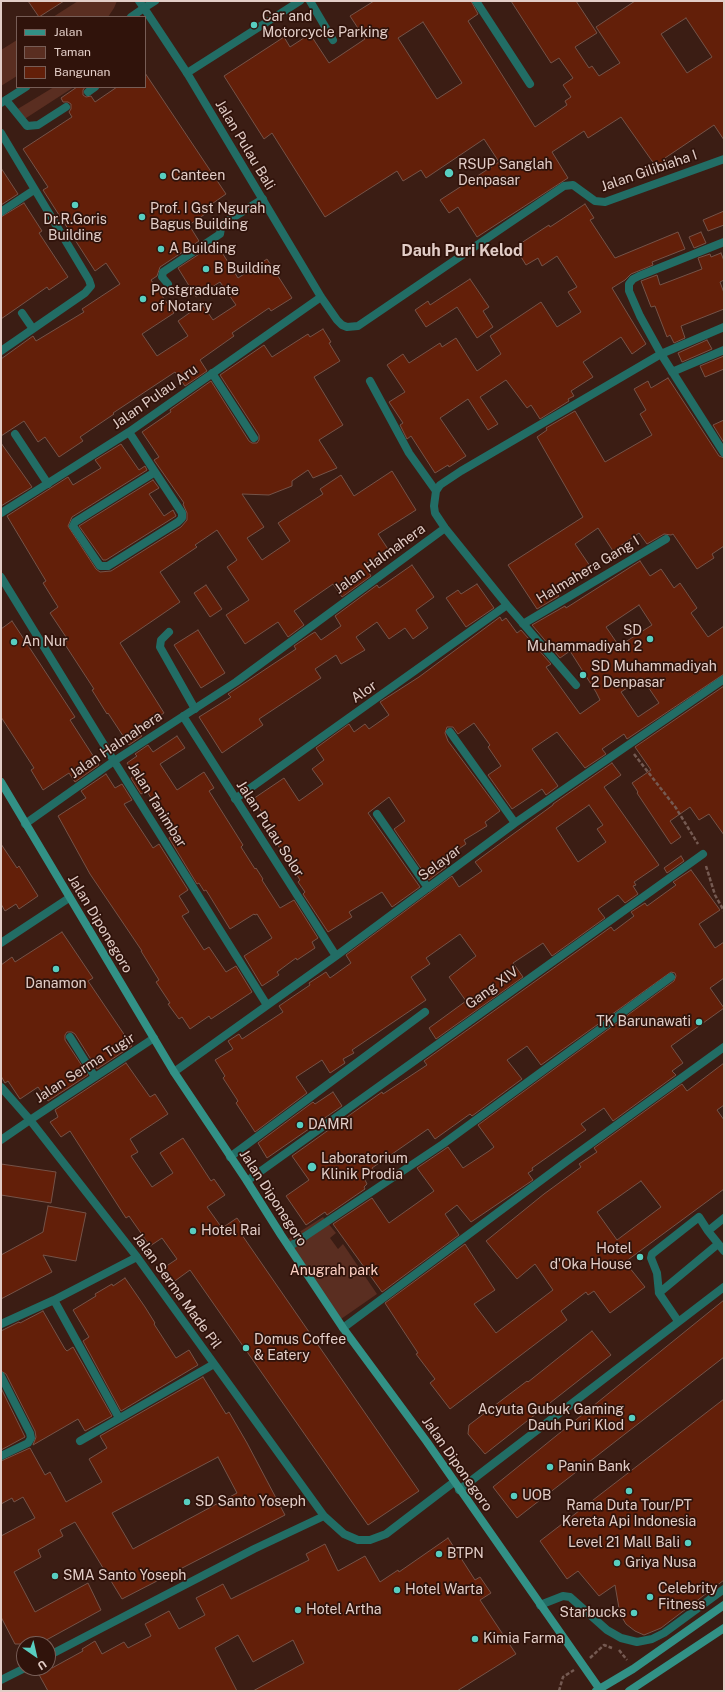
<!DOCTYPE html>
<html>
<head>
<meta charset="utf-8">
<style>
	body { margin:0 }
	#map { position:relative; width:725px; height:1692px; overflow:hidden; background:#3b1d14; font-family:"Public Sans",sans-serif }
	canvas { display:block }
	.frame { position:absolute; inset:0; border:2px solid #e2cdc7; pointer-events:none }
	.legend { position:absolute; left:16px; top:16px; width:130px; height:72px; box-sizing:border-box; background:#30130b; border:1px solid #775d56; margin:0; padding:5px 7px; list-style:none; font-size:12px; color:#e2cdc7 }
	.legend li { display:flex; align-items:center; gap:8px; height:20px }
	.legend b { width:20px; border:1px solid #775d56 }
	.north { position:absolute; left:16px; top:1636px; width:40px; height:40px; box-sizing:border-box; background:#30130b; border:1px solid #775d56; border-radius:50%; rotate:146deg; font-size:11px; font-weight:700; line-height:16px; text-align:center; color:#e2cdc7 }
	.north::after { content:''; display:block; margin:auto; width:14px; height:18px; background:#58cec0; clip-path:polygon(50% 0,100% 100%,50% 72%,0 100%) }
</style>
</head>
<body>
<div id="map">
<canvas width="725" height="1692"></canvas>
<div class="frame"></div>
<ul class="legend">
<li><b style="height:5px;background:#329186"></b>Jalan</li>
<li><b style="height:11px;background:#5a2e21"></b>Taman</li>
<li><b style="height:11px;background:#631f09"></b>Bangunan</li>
</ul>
<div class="north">U</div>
</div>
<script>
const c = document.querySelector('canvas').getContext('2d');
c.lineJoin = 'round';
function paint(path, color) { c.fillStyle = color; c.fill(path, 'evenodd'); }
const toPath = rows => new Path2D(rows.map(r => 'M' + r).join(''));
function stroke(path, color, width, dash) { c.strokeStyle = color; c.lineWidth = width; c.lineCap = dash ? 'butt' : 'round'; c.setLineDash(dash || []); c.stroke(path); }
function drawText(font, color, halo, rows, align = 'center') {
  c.font = font + ' "Public Sans",sans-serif'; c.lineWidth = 3.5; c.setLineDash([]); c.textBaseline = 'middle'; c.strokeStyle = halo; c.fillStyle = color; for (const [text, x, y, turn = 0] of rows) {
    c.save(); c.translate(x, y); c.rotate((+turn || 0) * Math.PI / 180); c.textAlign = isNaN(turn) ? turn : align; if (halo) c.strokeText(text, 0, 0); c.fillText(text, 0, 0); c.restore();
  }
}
paint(toPath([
	[78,1,117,1,114,8,108,17,53,17],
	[17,40,17,76,1,86,1,50],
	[54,87,74,87,23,120,16,110],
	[323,1217,336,1233,330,1238,338,1249,343,1244,377,1294,341,1319,285,1241]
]), '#5a2e21');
const building = toPath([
	[28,1,64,1,39,17,28,1],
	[374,1,471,1,478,14,468,21,535,127,567,105,565,101,571,97,563,85,573,78,559,58,551,63,511,1,576,1,597,33,575,47,589,68,592,66,599,76,620,63,596,27,635,1,724,1,724,140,714,125,665,158,667,161,657,168,621,117,588,138,584,131,552,152,568,178,477,237,458,207,449,213,440,200,499,162,484,139,426,178,421,170,403,181,397,171,325,217,272,133,264,139,224,76,284,37,290,47,310,34,329,63,365,39,350,16,374,1],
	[686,18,712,57,687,73,661,34,686,18],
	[423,22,462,83,437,99,398,38,423,22],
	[145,73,226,194,206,208,208,212,189,225,199,241,160,267,157,276,151,280,174,313,142,334,157,356,188,336,178,321,202,304,213,320,236,305,220,282,196,297,178,268,216,243,238,278,267,259,292,298,271,311,269,308,232,333,234,336,200,360,207,371,185,386,175,372,113,413,114,414,80,437,83,441,59,457,45,437,38,442,24,421,1,436,1,359,33,336,36,341,84,312,82,309,120,284,106,263,95,271,43,190,48,187,23,149,72,117,69,112,71,109,71,104,68,102,63,102,61,98,77,87,85,87,83,90,83,95,86,97,91,96,95,102,117,87,145,87,145,73],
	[1,168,18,194,1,205,1,168],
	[24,203,42,231,39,233,68,277,49,290,47,287,1,319,1,217,24,203],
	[585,204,594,218,590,220,615,258,678,232,685,249,652,262,653,265,631,274,625,280,612,288,646,344,632,354,621,337,583,362,593,377,571,391,574,396,568,399,569,401,540,419,531,405,527,408,506,380,480,397,498,424,488,430,468,399,440,418,466,456,449,467,448,465,435,473,411,436,407,439,400,425,403,423,389,402,405,392,387,365,403,354,409,363,440,343,442,347,456,338,477,371,501,354,490,336,541,302,557,327,581,312,568,292,577,287,557,256,542,266,538,258,526,265,515,247,549,225,550,227,585,204],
	[724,211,724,225,708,231,703,220,724,211],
	[701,232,706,243,694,248,689,237,701,232],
	[721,253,724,261,724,280,720,282,724,293,724,309,681,326,685,338,674,343,670,335,667,337,655,306,651,307,641,281,657,275,660,285,702,269,698,258,710,254,711,257,721,253],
	[470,279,489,307,483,311,493,327,477,338,457,307,426,327,415,310,428,301,430,305,470,279],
	[323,329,331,342,329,343,340,361,314,377,343,425,319,440,337,468,313,478,308,470,292,481,292,486,269,495,242,494,264,527,247,538,262,560,290,541,278,523,323,494,320,489,341,475,354,496,392,471,416,510,378,534,388,549,364,565,371,576,342,597,333,584,294,611,304,625,288,637,278,622,245,644,226,615,249,600,227,567,237,560,217,530,195,545,197,547,160,572,180,602,120,643,164,713,138,730,142,736,129,745,108,713,107,714,92,690,94,689,64,643,68,640,50,613,58,607,43,583,46,581,7,516,68,477,73,485,101,468,95,460,121,444,139,470,145,466,147,470,72,517,68,526,96,569,100,572,111,571,181,527,187,520,187,513,183,504,184,503,154,460,159,457,142,432,171,412,170,410,211,381,249,441,252,443,257,443,259,440,259,435,220,375,264,345,272,357,308,334,310,337,323,329],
	[707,340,712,349,682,362,678,353,707,340],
	[724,356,724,369,705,377,700,366,724,356],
	[668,378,719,456,724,458,724,546,712,554,714,558,697,569,673,534,671,535,664,534,647,544,639,533,613,551,598,528,575,544,590,566,554,590,559,596,537,609,508,565,583,517,537,437,547,430,546,428,575,411,605,462,652,435,640,414,646,410,634,389,648,381,651,388,668,378],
	[724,420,724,443,713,425,724,420],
	[1,443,32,487,1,506,1,443],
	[153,480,159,488,149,494,164,516,173,510,176,516,106,560,103,560,79,526,153,480],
	[640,561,650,576,661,569,674,588,680,583,697,608,691,613,708,637,724,626,724,674,627,739,624,734,602,749,606,754,585,768,557,732,532,749,558,786,546,795,542,789,512,809,488,775,501,766,488,747,490,745,474,723,458,734,453,727,447,727,445,733,448,741,500,811,485,822,487,826,464,840,466,844,441,861,446,867,429,880,394,829,405,821,389,797,368,813,420,887,392,907,382,892,349,912,352,917,328,932,303,894,305,892,298,882,300,880,272,836,276,833,253,799,284,778,299,801,323,784,312,769,324,760,316,748,349,724,354,732,365,724,369,729,389,715,380,702,419,677,500,617,502,621,506,618,517,633,521,630,551,664,546,667,580,714,600,700,596,692,570,651,560,658,532,625,565,606,566,608,640,561],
	[639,605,652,625,619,646,606,627,639,605],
	[642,678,659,703,638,717,621,692,642,678],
	[412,565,434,597,416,610,428,628,413,639,405,628,389,639,377,622,356,637,365,650,341,664,336,655,315,669,321,678,259,719,263,725,222,753,199,717,231,697,228,694,296,649,294,646,310,635,315,632,321,640,341,626,335,616,377,585,379,588,412,565],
	[477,584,494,608,466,627,446,598,458,590,461,594,477,584],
	[206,585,222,609,210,617,194,593,206,585],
	[12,621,75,717,70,720,99,765,75,782,69,773,43,790,31,770,34,768,1,717,1,629,12,621],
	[198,630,225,673,201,688,174,645,198,630],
	[724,686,724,835,709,814,699,820,690,807,670,821,681,837,671,844,637,793,638,792,632,783,651,770,635,747,724,686],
	[177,736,185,748,160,764,177,790,204,772,214,788,209,791,243,845,241,847,255,869,256,868,263,879,262,880,280,908,294,900,318,938,312,942,315,948,297,960,296,958,277,972,279,975,262,986,244,956,272,938,257,914,255,915,254,914,230,929,206,890,204,891,199,883,197,884,169,838,173,835,148,793,146,791,141,794,131,778,135,775,127,763,137,756,135,754,148,745,153,752,177,736],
	[612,763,621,775,604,787,659,865,634,882,636,885,633,886,638,894,625,903,618,895,598,909,605,918,552,956,543,943,513,963,523,977,436,1039,429,1028,466,1001,449,977,476,956,460,934,426,958,430,964,411,977,426,1000,352,1050,354,1053,343,1059,345,1063,330,1073,322,1060,296,1077,307,1093,255,1132,236,1103,238,1101,223,1078,225,1076,215,1060,233,1049,228,1041,239,1034,242,1039,283,1012,279,1006,310,985,309,983,326,972,330,978,351,963,346,955,452,876,459,887,482,871,475,862,553,805,553,804,612,763],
	[589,805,603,825,597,829,606,842,578,862,556,828,589,805],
	[106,774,115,788,122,784,132,800,124,804,153,848,159,844,188,890,179,896,189,912,182,916,204,950,209,947,226,972,236,966,252,992,211,1019,209,1016,190,1029,182,1017,179,1019,168,1004,170,1003,156,982,159,980,141,951,142,951,90,874,58,816,86,798,81,791,106,774],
	[1,844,17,868,19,866,38,896,19,909,16,904,5,911,1,904,1,844],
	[681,856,684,861,667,873,664,868,681,856],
	[691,870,720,910,699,924,715,948,724,942,724,978,710,988,724,1008,671,1046,683,1063,672,1071,676,1075,613,1121,604,1108,581,1124,586,1130,532,1168,533,1170,528,1173,533,1180,471,1222,457,1205,445,1214,459,1235,382,1292,333,1224,372,1198,389,1223,434,1191,417,1168,448,1147,463,1168,489,1151,494,1147,478,1125,674,981,676,976,675,973,671,972,541,1065,527,1046,507,1060,522,1079,472,1116,470,1114,435,1139,428,1129,372,1168,374,1171,364,1178,367,1184,364,1187,365,1189,327,1215,325,1212,306,1225,286,1196,309,1180,292,1156,382,1092,383,1094,427,1065,424,1061,611,927,614,931,634,916,631,912,645,903,647,906,676,885,673,882,691,870],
	[62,932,93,978,88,981,132,1046,97,1069,75,1034,72,1032,67,1032,65,1035,65,1040,88,1075,48,1101,38,1087,20,1099,8,1081,5,1083,1,1076,1,965,12,957,15,962,62,932],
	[126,1063,150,1097,155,1094,168,1114,130,1139,138,1152,131,1156,152,1187,173,1173,160,1153,183,1138,211,1181,214,1179,225,1195,207,1207,222,1228,237,1218,247,1232,242,1235,419,1491,368,1525,190,1270,172,1283,162,1269,177,1259,162,1238,150,1246,129,1216,126,1218,70,1131,61,1137,50,1122,58,1117,55,1110,126,1063],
	[724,1063,724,1105,717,1110,724,1120,724,1189,625,1262,645,1287,610,1313,594,1291,588,1295,586,1292,561,1311,567,1320,450,1409,430,1383,435,1379,416,1354,418,1353,385,1303,465,1244,495,1290,474,1304,496,1333,553,1290,535,1264,517,1279,486,1241,544,1194,581,1167,579,1164,597,1152,594,1148,682,1084,687,1091,724,1063],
	[641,1181,661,1207,617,1240,597,1212,641,1181],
	[333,1092,342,1106,267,1158,258,1143,313,1102,315,1104,333,1092],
	[1,1164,56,1172,51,1203,1,1195,1,1164],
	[48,1206,86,1213,76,1261,43,1255,52,1272,1,1299,1,1255,43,1232,48,1206],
	[125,1278,145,1307,155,1323,154,1324,176,1358,189,1350,198,1365,121,1411,83,1341,89,1337,73,1310,96,1296,95,1294,112,1284,113,1286,125,1278],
	[724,1300,724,1357,517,1518,493,1487,724,1300],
	[43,1311,65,1349,67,1351,73,1347,112,1416,85,1431,78,1419,33,1445,36,1437,35,1431,6,1374,1,1371,1,1331,19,1322,20,1323,43,1311],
	[592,1331,611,1355,485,1454,468,1434,469,1425,527,1381,528,1382,592,1331],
	[203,1377,226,1414,229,1412,247,1443,285,1515,122,1599,75,1522,60,1530,63,1536,38,1550,41,1557,14,1572,35,1612,88,1583,101,1610,39,1644,15,1644,1,1617,1,1536,35,1518,23,1497,14,1502,12,1498,1,1504,1,1461,30,1448,45,1475,50,1472,66,1502,102,1482,89,1459,107,1448,100,1436,203,1377],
	[218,1457,237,1493,133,1549,112,1513,218,1457],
	[1,1388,25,1437,1,1450,1,1388],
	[724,1399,724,1580,661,1628,644,1635,635,1631,626,1624,620,1614,615,1585,599,1596,578,1571,567,1579,540,1541,724,1399],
	[448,1538,475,1580,480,1577,491,1593,480,1600,516,1654,457,1691,253,1691,304,1663,293,1640,253,1662,238,1635,215,1648,237,1691,48,1691,37,1671,42,1668,48,1668,50,1664,52,1668,83,1651,82,1649,95,1641,102,1654,124,1642,128,1648,151,1636,145,1624,169,1611,179,1629,205,1615,196,1598,223,1584,231,1599,309,1560,306,1554,325,1544,338,1571,365,1556,380,1582,398,1570,399,1572,448,1538]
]);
paint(building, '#631f09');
stroke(building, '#755348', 1);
stroke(toPath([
	[634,754,676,808,698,844],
	[706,866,715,895,724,911],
	[619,1650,627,1660],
	[590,1658,604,1645,612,1648],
	[559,1691,563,1677,574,1670]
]), '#755a52', 2.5, [4, 2]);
stroke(toPath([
	[139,1,144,8,155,1],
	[310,1,333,40],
	[476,1,530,84],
	[187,73,300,1],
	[88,92,95,87],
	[6,100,27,126,38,125,66,107],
	[168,284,162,277,163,272,220,234,221,228,224,223,263,199],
	[15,434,48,484],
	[169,632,161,640,160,647,195,709],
	[1,1140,30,1120],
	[708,1231,724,1251],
	[659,1293,718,1244],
	[678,1321,659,1293,657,1273,651,1258,652,1254,699,1217,708,1231,724,1218],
	[459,1490,724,1287],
	[540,1605,563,1596,570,1597,607,1630,621,1638,637,1642,652,1639,664,1633,724,1589]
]), '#226d65', 8);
stroke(toPath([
	[131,17,144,8,187,73,321,297,337,320,342,325,347,327,358,326,564,186,573,185,595,201,605,202,724,159],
	[1,103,26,87],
	[1,133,89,280,91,286,85,293,1,351],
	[1,212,34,190],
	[724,242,639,276,633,279,629,284,629,291,640,316,661,354,724,453],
	[22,313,33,329],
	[672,372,724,350],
	[212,373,254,438],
	[370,381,409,453,436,491],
	[129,432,155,472,182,513,182,518,178,522,108,566,100,566,73,526,75,522,155,472],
	[1,513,129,432,321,297],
	[1,577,114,761,267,1005],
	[523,624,666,539],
	[576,685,507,605,445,528,435,513,434,506,436,491,440,485,461,471,661,354,724,327],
	[183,716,336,956],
	[450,732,515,823],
	[235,799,507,605],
	[377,814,428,888],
	[25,824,114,761,236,682,445,528],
	[1,943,69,898],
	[70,1037,95,1077],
	[174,1072,336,956,515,823,724,679],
	[1,1087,30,1120,137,1257,324,1516,344,1534,358,1540,370,1540,386,1534,454,1482],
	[30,1120,154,1038],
	[230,1157,425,1012],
	[247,1181,703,854],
	[289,1247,443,1144,671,977],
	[54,1300,119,1418],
	[1,1324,54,1300,137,1257],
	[343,1328,567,1161,724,1047],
	[1,1376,30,1433,31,1438,28,1443,1,1456],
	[80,1441,214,1364],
	[48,1656,254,1549,324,1516],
	[1,1680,25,1668]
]), '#226d65', 8);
stroke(toPath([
	[1,782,174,1072,247,1181,281,1235,343,1328,427,1442,601,1691],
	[596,1691,633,1669,724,1605],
	[629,1691,724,1628]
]), '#329186', 8);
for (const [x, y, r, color] of [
	[254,25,4,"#58cec0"],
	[449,173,5,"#58cec0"],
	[163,176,4,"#58cec0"],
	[75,205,4,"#58cec0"],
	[142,217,4,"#58cec0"],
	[161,249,4,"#58cec0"],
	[206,269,4,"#58cec0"],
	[143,299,4,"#58cec0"],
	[650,639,4,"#58cec0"],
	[14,642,4,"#58cec0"],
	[583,675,4,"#58cec0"],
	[56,969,4,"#58cec0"],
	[699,1022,4,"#58cec0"],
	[300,1125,4,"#58cec0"],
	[312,1167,5,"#58cec0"],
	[193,1231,4,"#58cec0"],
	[640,1257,4,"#58cec0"],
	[246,1348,4,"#58cec0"],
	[632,1418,4,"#58cec0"],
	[550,1467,4,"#58cec0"],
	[629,1491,4,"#58cec0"],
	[514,1496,4,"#58cec0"],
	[187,1502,4,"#58cec0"],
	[688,1543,4,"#58cec0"],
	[439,1554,4,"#58cec0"],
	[617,1563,4,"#58cec0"],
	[55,1576,4,"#58cec0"],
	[397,1590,4,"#58cec0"],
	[650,1597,4,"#58cec0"],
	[298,1610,4,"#58cec0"],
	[634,1613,4,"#58cec0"],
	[475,1639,4,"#58cec0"]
]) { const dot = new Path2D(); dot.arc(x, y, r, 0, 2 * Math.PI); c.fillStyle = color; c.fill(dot); stroke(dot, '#30130b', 1.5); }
drawText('14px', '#e2cdc7', '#30130b', [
	["Car and",262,17],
	["Motorcycle Parking",262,33],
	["RSUP Sanglah",458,165],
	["Denpasar",458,181],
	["Canteen",171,176],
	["Prof. I Gst Ngurah",150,209],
	["Bagus Building",150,225],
	["Dr.R.Goris",75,220,"center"],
	["Building",75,236,"center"],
	["A Building",169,249],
	["B Building",214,269],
	["Postgraduate",151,291],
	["of Notary",151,307],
	["SD",642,631,"right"],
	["Muhammadiyah 2",642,647,"right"],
	["An Nur",22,642],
	["SD Muhammadiyah",591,667],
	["2 Denpasar",591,683],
	["Danamon",56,984,"center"],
	["TK Barunawati",691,1022,"right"],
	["DAMRI",308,1125],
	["Laboratorium",321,1159],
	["Klinik Prodia",321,1175],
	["Hotel Rai",201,1231],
	["Hotel",632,1249,"right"],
	["d'Oka House",632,1265,"right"],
	["Domus Coffee",254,1340],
	["& Eatery",254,1356],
	["Acyuta Gubuk Gaming",624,1410,"right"],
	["Dauh Puri Klod",624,1426,"right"],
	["Panin Bank",558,1467],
	["UOB",522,1496],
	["SD Santo Yoseph",195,1502],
	["Rama Duta Tour/PT",629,1506,"center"],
	["Kereta Api Indonesia",629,1522,"center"],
	["Level 21 Mall Bali",680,1543,"right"],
	["BTPN",447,1554],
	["Griya Nusa",625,1563],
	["SMA Santo Yoseph",63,1576],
	["Celebrity",658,1589],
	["Fitness",658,1605],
	["Hotel Warta",405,1590],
	["Hotel Artha",306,1610],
	["Starbucks",626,1613,"right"],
	["Kimia Farma",483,1639]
], 'left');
drawText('14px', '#e2cdc7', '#30130b', [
	["Jalan Pulau Bali",245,145,59],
	["Jalan Gilibiaha I",649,171,-19],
	["Jalan Pulau Aru",155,397,-35],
	["Jalan Halmahera",380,559,-36],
	["Halmahera Gang I",588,570,-31],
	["Alor",364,692,-35],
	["Jalan Halmahera",116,745,-34],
	["Jalan Tanimbar",157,805,58],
	["Jalan Pulau Solor",270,829,57],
	["Selayar",440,863,-37],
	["Jalan Diponegoro",100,924,59],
	["Gang XIV",492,988,-36],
	["Jalan Serma Tugir",85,1068,-33],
	["Jalan Diponegoro",273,1198,57],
	["Jalan Serma Made Pil",177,1291,54],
	["Jalan Diponegoro",457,1464,55]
]);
drawText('14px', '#fdd1c4', '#30130b', [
	["Anugrah park",334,1271]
]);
drawText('bold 16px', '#e2cdc7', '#30130b', [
	["Dauh Puri Kelod",462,251]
]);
</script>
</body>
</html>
